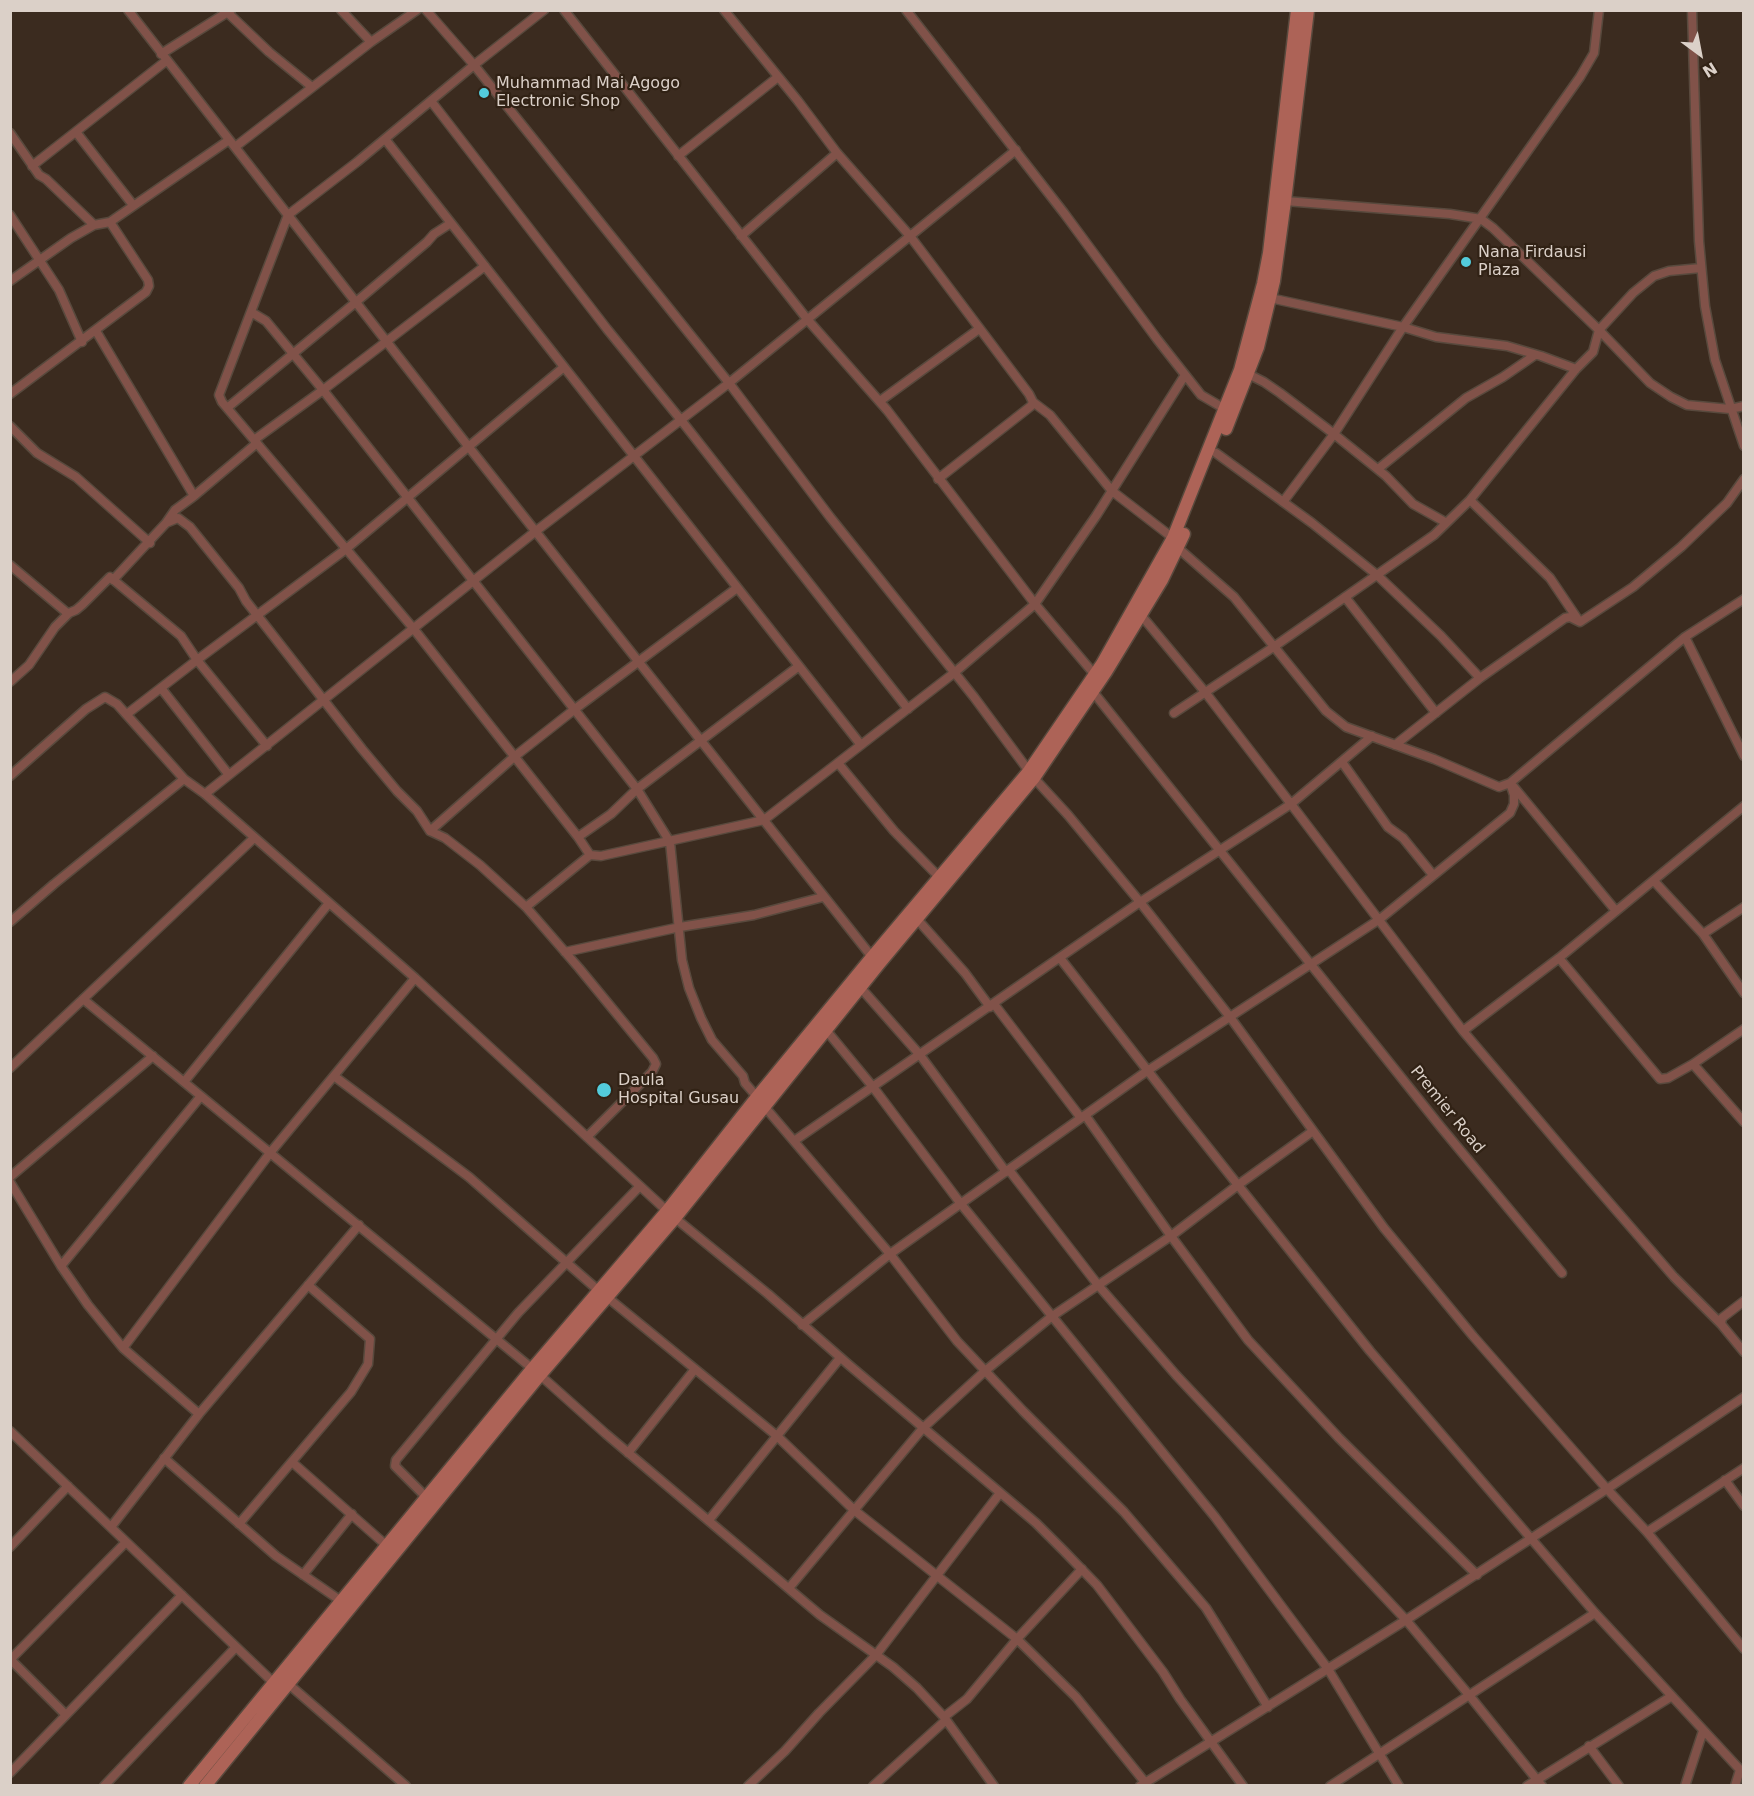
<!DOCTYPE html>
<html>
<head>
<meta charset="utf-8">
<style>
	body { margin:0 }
	#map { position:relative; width:1754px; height:1796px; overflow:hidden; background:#3b2b1f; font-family:"DejaVu Sans",sans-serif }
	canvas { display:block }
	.frame { position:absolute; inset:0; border:12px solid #dbd0c8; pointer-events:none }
	.north { position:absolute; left:1670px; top:24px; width:60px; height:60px; -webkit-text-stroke:4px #312215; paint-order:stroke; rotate:148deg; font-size:16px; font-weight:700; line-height:24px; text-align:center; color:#dbd0c8 }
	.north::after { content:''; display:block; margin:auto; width:21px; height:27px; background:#dbd0c8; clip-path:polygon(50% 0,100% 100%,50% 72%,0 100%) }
</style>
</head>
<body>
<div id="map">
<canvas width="1754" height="1796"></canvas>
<div class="frame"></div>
<div class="north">N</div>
</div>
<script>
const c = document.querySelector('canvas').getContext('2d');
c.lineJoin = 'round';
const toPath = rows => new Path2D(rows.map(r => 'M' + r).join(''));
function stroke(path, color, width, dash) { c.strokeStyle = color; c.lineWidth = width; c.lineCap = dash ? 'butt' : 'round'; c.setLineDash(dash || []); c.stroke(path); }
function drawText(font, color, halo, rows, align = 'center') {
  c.font = font + ' "DejaVu Sans",sans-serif'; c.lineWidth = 4.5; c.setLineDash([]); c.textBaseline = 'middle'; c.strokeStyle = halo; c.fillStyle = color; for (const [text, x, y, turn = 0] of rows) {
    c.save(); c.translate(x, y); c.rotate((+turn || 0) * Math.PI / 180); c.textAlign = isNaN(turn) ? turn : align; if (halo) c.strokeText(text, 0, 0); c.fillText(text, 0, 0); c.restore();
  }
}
const street = toPath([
	[128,10,468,446,872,957],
	[341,10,371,42],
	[426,10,474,65,729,383,830,517,974,697,1034,778,1068,815,1140,902,1230,1017,1384,1228,1473,1336,1607,1489,1647,1532,1744,1649],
	[544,10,474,65,357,162,288,215,219,395,222,402,413,628,578,837,590,855],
	[564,10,807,319,887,410,1035,604,1095,675],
	[724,10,798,101,837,153,910,236,1029,394,1033,402,1031,406,938,479],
	[906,10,1064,213,1157,339,1201,395,1225,409],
	[1692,10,1699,241,1705,306,1715,360,1744,446],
	[228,13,269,52,312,87],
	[161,54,231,10],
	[431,101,607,329,681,420,908,709],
	[76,132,133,205],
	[10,133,39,175,46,179,94,225,110,222],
	[385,139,861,745],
	[235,147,371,42,417,10],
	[678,156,778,77],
	[32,166,166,61],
	[1285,201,1450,214,1481,219,1493,228,1599,330,1650,383,1671,397,1687,405,1730,409,1744,406],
	[10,215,59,290,82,342],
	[741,236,837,153],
	[10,281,71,238,94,225],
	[1270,298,1403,327,1436,337,1507,346,1541,356,1576,369],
	[251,312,266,321,323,390,637,789,670,842,682,960,689,988,701,1018,712,1040,743,1076,745,1083,757,1097],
	[96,331,194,496,175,510,166,523],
	[1248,374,1264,382,1280,393,1334,434,1386,476,1413,504,1445,522],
	[10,394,146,292,149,286,148,280,110,222,229,140],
	[880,401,979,329],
	[1033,402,1050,415,1112,491,1173,538],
	[227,408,356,302,427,242,434,234,451,223],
	[10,426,37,453,76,477,150,543],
	[254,440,323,390,485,266],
	[1216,453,1312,523,1377,575,1441,636,1480,678],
	[1378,469,1466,398,1503,377,1535,355],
	[194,496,257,443],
	[1470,500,1550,578,1579,621],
	[1283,502,1334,434,1403,327,1580,77,1594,53,1599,10],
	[1178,548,1234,597,1326,711,1346,727,1434,759,1499,787,1510,783,1685,637,1744,599],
	[10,565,66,612,69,613,76,610,82,605,110,577,181,636,197,660,267,746],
	[113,580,166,523,178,518,190,527,239,588,246,601,362,749,397,791,417,811,430,831,445,838,480,865,526,907,579,968,653,1058,656,1064,652,1072,587,1137],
	[1345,597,1436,713],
	[1141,615,1205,692,1291,804,1463,1031,1569,1156,1674,1277,1721,1324],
	[1685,637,1744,756],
	[10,682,29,665,55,627,69,613],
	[161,688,229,775],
	[1094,693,1440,1126,1562,1273],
	[1174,713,1275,646,1434,535,1470,500,1576,369,1593,352,1599,330,1633,293,1654,276,1669,271,1701,268],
	[127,714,197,660,346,549,564,367],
	[1395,745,1480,678,1565,618,1570,617,1580,622,1633,587,1681,547,1727,503,1744,479],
	[1342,762,1388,827,1403,838,1433,875],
	[838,763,894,831,939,877],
	[10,776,86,709,105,697,117,704,184,779,205,794,415,978,667,1211],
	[1513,786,1616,911],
	[205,794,536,531,729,383,1016,150],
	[430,831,514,757,575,709,737,588],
	[578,837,611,814,637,789,799,666],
	[1654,881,1703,934,1744,993],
	[526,907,590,855,601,856,764,820,954,673,1035,604,1096,516,1185,375],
	[917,919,965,973,990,1007],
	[10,922,54,884,184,779],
	[1703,934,1744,907],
	[565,952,680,927,754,915,823,897],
	[1060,958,1183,1116,1370,1351,1595,1613,1744,1774],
	[1559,958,1660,1079,1668,1078,1693,1064,1744,1029],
	[860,987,920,1055,1006,1172],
	[83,999,540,1375,606,1434,820,1615,893,1667,917,1688,944,1717,994,1786],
	[994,1004,1081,1118],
	[826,1030,873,1087,961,1204,1215,1517,1328,1669,1399,1786],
	[1463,1031,1559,958,1744,806],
	[1693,1064,1744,1122],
	[10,1068,254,838],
	[334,1076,469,1177,599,1291],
	[184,1082,329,903],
	[764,1106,890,1254,957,1341,1023,1411,1124,1512,1206,1608,1268,1707],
	[1085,1115,1171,1236,1248,1340,1339,1438,1477,1575],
	[794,1141,1140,902,1291,804,1372,736],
	[1009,1170,1098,1285,1176,1375,1406,1620,1469,1695,1542,1786],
	[10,1177,153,1056],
	[10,1182,61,1266,88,1305,123,1348,199,1414],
	[675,1218,768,1294,849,1365,1036,1523,1064,1551,1097,1585,1163,1672,1180,1699,1243,1786],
	[61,1266,201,1096],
	[607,1297,777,1436,854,1510,1017,1639,1076,1697,1148,1786],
	[1744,1301,1722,1318,1721,1324,1744,1352],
	[802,1325,890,1254,1147,1071,1380,919,1510,813,1514,804,1514,795,1510,783],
	[123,1348,270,1153,415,978],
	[10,1431,277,1686],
	[628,1453,695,1369],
	[164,1458,276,1556,341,1601],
	[292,1462,387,1546],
	[1725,1480,1744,1506],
	[427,1498,395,1466,396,1460,518,1313,640,1186],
	[709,1520,840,1358],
	[239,1524,351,1392,368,1364,370,1339,308,1285],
	[111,1527,199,1414,359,1225],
	[1647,1532,1744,1468],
	[10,1547,68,1486],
	[303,1575,352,1514],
	[789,1588,923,1428,985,1371,1051,1317,1171,1236,1238,1185,1313,1131],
	[10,1660,126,1542],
	[11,1660,66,1715],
	[285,1681,406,1786],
	[944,1717,967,1699,1017,1639,1082,1569],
	[1589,1746,1619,1786],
	[10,1773,182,1595],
	[104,1786,236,1647],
	[748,1786,785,1751,819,1713,876,1655,1000,1493],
	[873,1786,946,1720],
	[1140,1786,1406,1620,1607,1489,1744,1397],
	[1330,1786,1595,1613],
	[1527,1786,1672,1696],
	[1685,1786,1703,1731],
	[1735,1786,1740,1770]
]);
const secondary = toPath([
	[1226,429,1258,347,1274,281,1285,201,1308,10],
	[189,1786,532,1369,667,1211,757,1097,872,957,1029,771,1102,664,1173,538,1240,370,1263,284,1269,253,1297,10],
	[205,1786,540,1375,675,1218,879,964,1034,778,1106,672,1162,580,1184,534]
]);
stroke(street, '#58493d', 11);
stroke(secondary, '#58493d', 15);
stroke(street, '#815249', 8);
stroke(secondary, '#ad6357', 12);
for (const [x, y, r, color] of [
	[484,93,6,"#53cbdb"],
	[1466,262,6,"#53cbdb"],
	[604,1090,8,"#53cbdb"]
]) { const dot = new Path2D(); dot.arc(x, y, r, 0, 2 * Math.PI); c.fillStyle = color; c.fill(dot); stroke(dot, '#312215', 2); }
drawText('16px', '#dbd0c8', '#312215', [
	["Muhammad Mai Agogo",496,84],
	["Electronic Shop",496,102],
	["Nana Firdausi",1478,253],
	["Plaza",1478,271],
	["Daula",618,1081],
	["Hospital Gusau",618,1099]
], 'left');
drawText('16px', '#dbd0c8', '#312215', [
	["Premier Road",1447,1110,51]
]);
</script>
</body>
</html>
